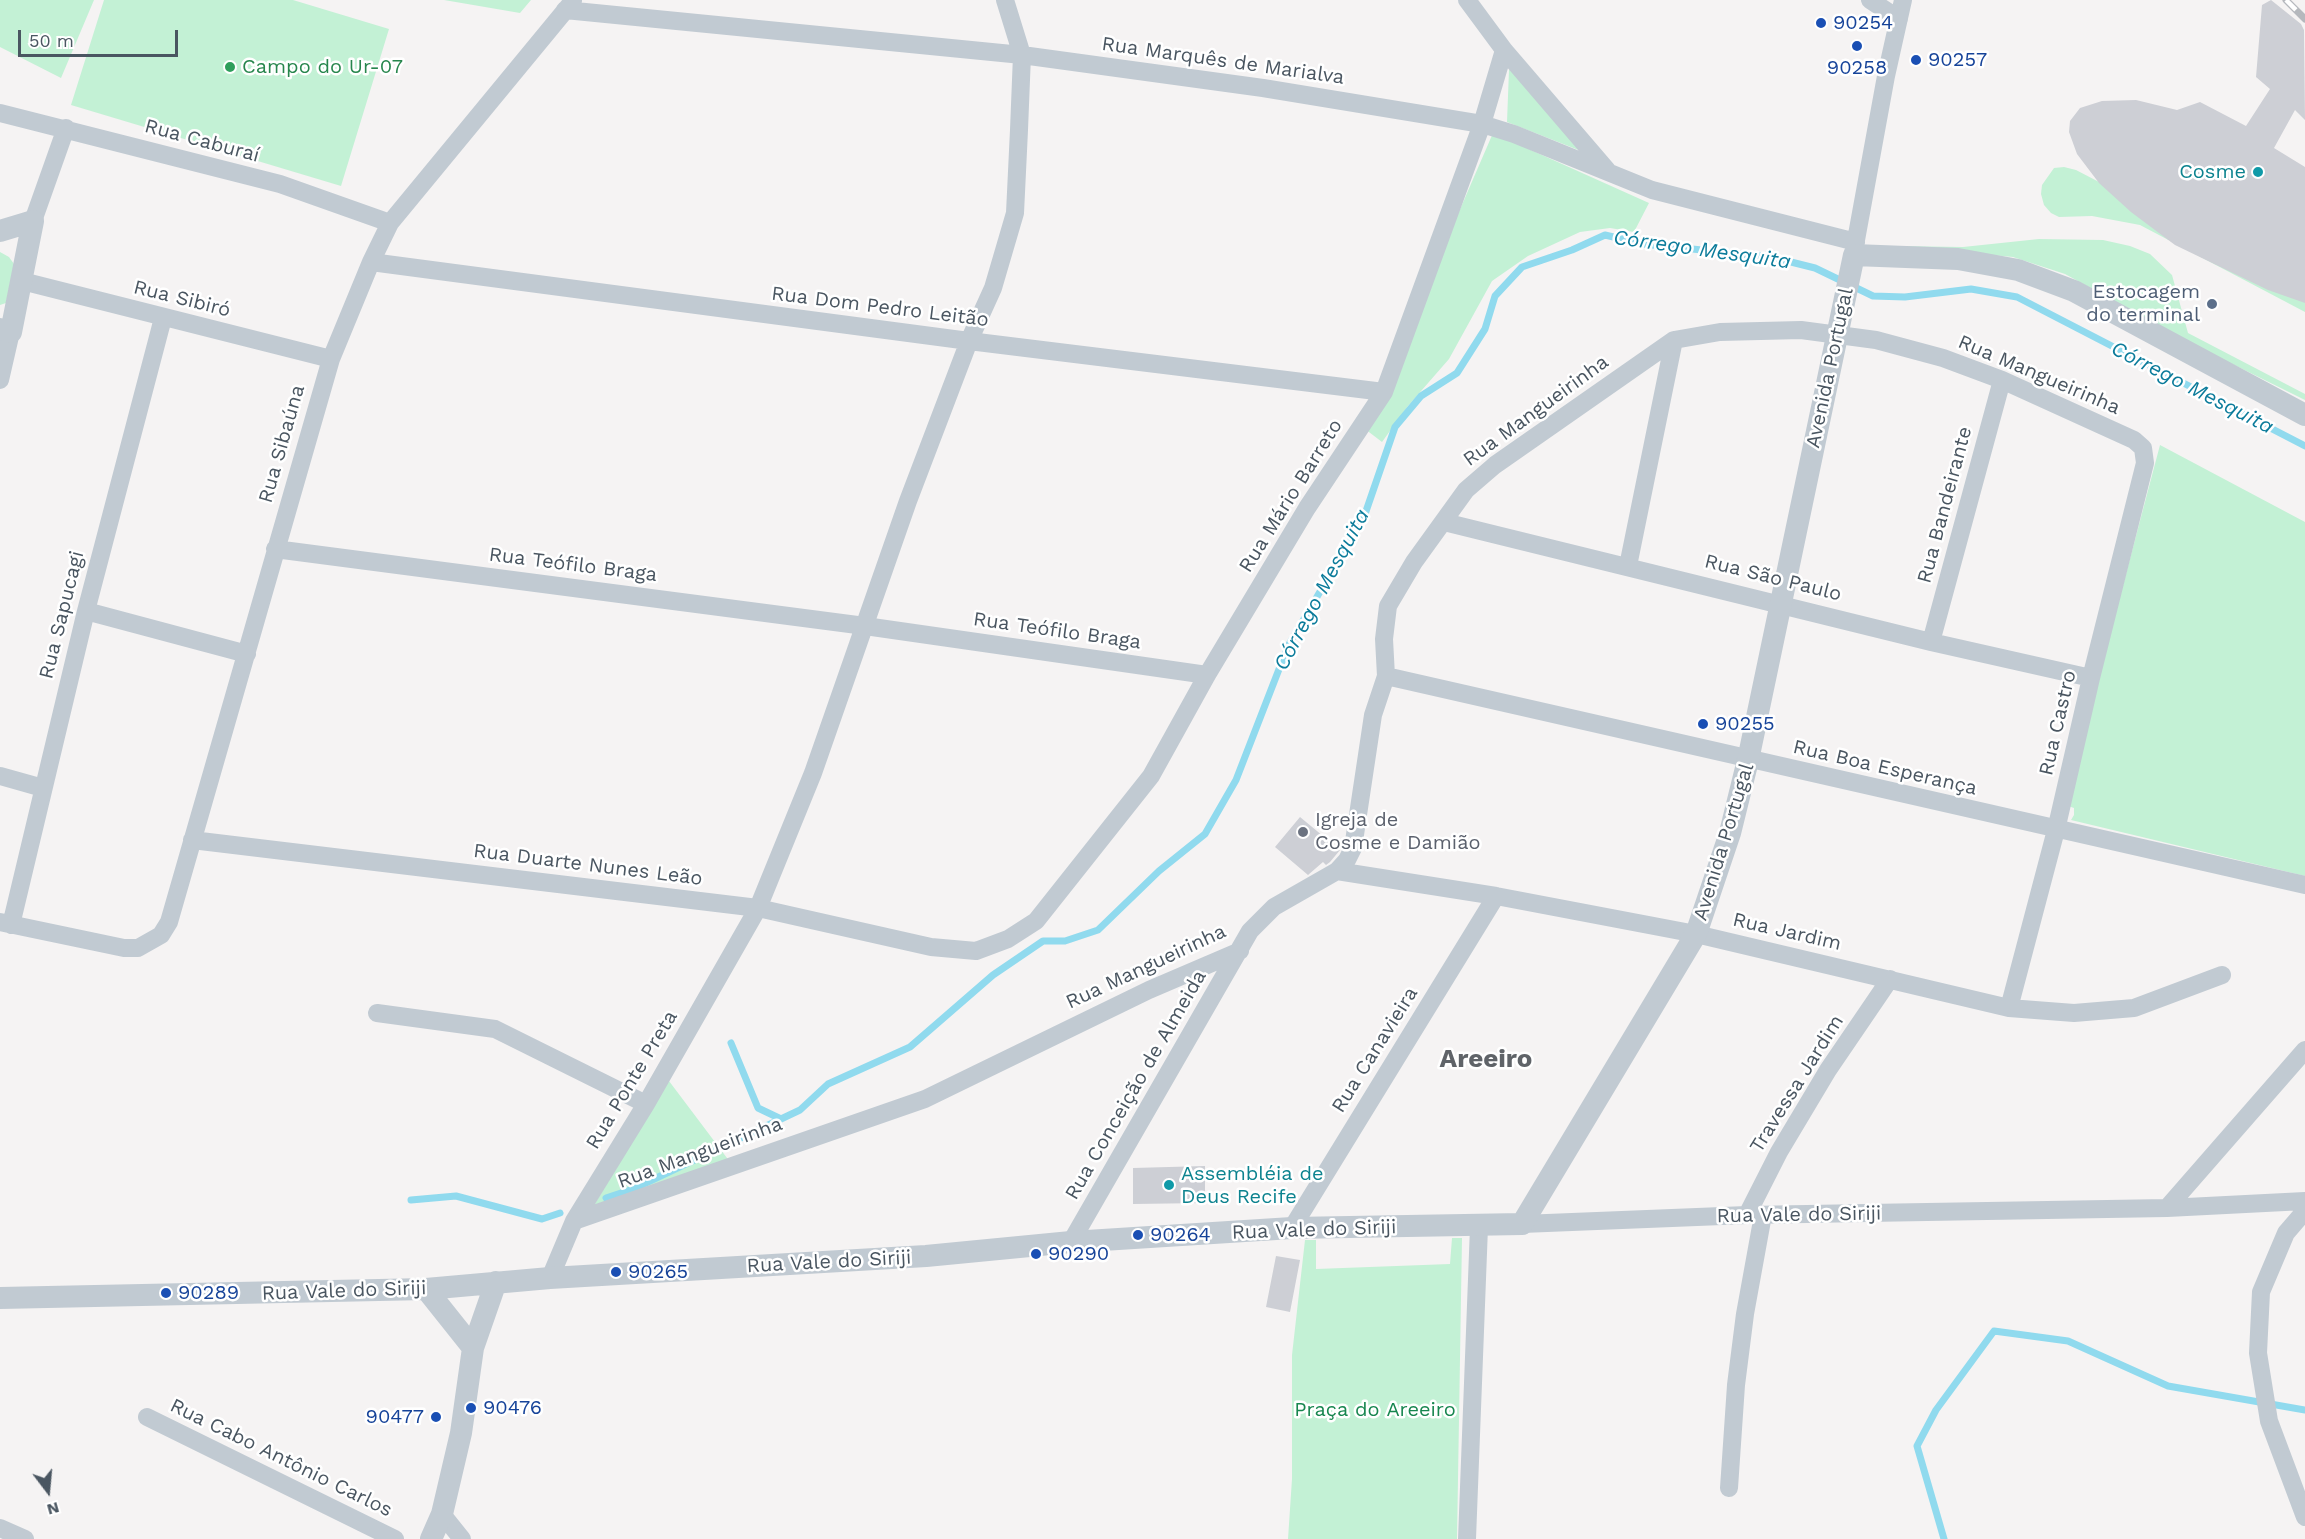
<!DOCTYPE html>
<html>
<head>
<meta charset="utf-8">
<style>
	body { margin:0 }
	#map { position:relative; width:2305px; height:1539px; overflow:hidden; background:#f5f3f3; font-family:"Work Sans",sans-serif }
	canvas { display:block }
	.north { position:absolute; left:18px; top:1461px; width:60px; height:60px; -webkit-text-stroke:4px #fff; paint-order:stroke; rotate:164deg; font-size:16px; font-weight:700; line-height:24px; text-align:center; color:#4a5661 }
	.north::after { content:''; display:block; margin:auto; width:21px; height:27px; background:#4a5661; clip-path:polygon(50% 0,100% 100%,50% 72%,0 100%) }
	.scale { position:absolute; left:18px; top:30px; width:160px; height:27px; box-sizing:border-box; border:3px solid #4a5661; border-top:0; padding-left:8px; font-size:18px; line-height:21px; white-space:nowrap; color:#4a5661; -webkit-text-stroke:4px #fff; paint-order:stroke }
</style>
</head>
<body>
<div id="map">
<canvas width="2305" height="1539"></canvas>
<div class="north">N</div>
<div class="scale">50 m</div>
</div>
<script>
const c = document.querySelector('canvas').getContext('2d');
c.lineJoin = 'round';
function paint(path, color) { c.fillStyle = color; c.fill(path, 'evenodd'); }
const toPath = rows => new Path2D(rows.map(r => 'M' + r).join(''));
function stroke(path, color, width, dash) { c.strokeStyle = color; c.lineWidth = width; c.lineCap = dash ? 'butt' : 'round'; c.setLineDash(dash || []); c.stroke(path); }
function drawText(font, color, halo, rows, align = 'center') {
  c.font = font + ' "Work Sans",sans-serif'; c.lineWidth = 5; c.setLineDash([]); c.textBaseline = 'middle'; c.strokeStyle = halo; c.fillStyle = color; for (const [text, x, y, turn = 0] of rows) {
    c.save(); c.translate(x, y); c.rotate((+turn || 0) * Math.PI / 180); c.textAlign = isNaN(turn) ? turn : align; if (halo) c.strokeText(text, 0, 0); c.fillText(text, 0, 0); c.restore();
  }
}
paint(toPath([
	[0,0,94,0,61,78,0,47],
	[104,0,293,0,389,29,341,186,71,105],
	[444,0,531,0,520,13],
	[1509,70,1514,70,1581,151,1507,122],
	[1493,133,1649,203,1634,232,1610,228,1580,232,1528,256,1492,281,1449,359,1408,406,1382,442,1365,429],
	[2064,167,2076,170,2305,289,2305,312,2140,225,2092,216,2059,217,2051,213,2044,205,2041,194,2042,185,2054,168],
	[2039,239,2103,240,2130,246,2150,254,2172,275,2188,333,2305,394,2305,400,2204,350,2065,274,2013,257,1894,246,1963,247],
	[0,252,9,257,14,264,6,303,0,305],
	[2160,445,2305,522,2305,876,2071,820,2074,815,2074,808,2065,805],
	[669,1081,730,1162,594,1205],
	[1452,1238,1462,1238,1457,1539,1288,1539,1292,1479,1292,1355,1305,1240,1316,1240,1316,1269,1450,1264]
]), '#c3f1d5');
stroke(toPath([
	[731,1043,758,1108,779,1118],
	[606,1198,633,1189,800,1110,828,1084,910,1047,993,975,1043,941,1065,941,1098,930,1159,871,1205,834,1236,780,1288,646,1364,517,1395,427,1421,396,1457,373,1485,329,1495,296,1522,267,1572,250,1605,235,1643,244,1771,257,1815,268,1873,296,1905,297,1971,289,2017,297,2305,446],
	[411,1200,456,1196,542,1219,560,1213],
	[1944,1539,1917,1446,1936,1410,1994,1331,2068,1341,2168,1386,2305,1410]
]), '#90daee', 7);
paint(toPath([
	[2271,0,2301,24,2304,30,2305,120,2295,110,2274,148,2305,167,2305,303,2268,290,2175,245,2131,212,2099,183,2077,154,2069,132,2070,121,2080,108,2102,101,2136,100,2177,110,2200,102,2246,126,2270,89,2256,77,2262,5],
	[1300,817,1340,850,1330,862,1326,865,1323,862,1308,875,1275,847],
	[1205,1166,1205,1203,1133,1204,1133,1168],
	[1276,1256,1300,1260,1290,1312,1266,1307]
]), '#cdcfd5');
stroke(toPath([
	[1467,0,1504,50,1607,170],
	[1870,0,1899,19],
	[565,10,1022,55,1263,88,1482,124,1514,134,1652,190,1856,242],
	[0,113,280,184,390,223],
	[33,221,66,128],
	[1854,251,1886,76,1903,0],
	[371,262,969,341,1384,392],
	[22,281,331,359],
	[0,380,11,332],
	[1444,522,1931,642,2091,678],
	[275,549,865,626,1207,675],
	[1628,566,1674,340],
	[86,611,247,654],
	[1931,642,2002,380],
	[1386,676,2305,885],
	[0,776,43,788],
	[192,840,758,908,931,947,976,951,1008,939,1036,921,1151,776,1207,675,1307,508,1384,392,1482,124,1504,50],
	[1337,871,1496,896,1696,934,2009,1008,2074,1013,2134,1008,2222,975],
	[0,922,124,948,138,948,161,935,169,922,331,359,371,262,390,223,573,1],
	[11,925,86,611,163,318],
	[377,1013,495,1029,646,1104],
	[2167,1208,2305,1050],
	[2305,1211,2286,1233,2261,1292,2258,1353,2269,1421,2305,1517],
	[1747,1215,1779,1152,1828,1070,1890,979],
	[574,1221,925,1099,1149,990,1240,951],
	[1522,1224,1747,1215,2167,1208,2305,1201],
	[1292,1228,1496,896],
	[1071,1242,1250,931,1274,907,1337,871,1347,860,1353,848,1373,715,1386,676,1384,639,1388,606,1414,562,1466,490,1495,465,1674,340,1720,332,1801,330,1876,340,1943,358,2002,380,2134,440,2143,448,2145,463,2091,678,2056,830,2009,1008],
	[550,1278,574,1221,646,1104,758,908,813,773,908,501,969,341,993,288,1015,213,1019,130,1022,55,1005,0],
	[147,1417,395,1539],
	[1729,1488,1736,1385,1745,1314,1763,1215],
	[442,1514,462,1539],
	[0,1528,25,1539],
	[1467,1539,1479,1227]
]), '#c1cad2', 18);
stroke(toPath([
	[0,231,33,221,11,332,0,329],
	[426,1289,473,1348],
	[0,1298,426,1289,550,1278,926,1256,1071,1242,1292,1228,1522,1224,1696,934,1730,833,1748,760,1854,255,1958,259,2018,270,2074,291,2305,415],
	[431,1539,442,1514,461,1433,473,1348,496,1282]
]), '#c1cad2', 22);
const rail = toPath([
	[2286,0,2305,19]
]);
stroke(rail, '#b5b8bd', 7);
stroke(rail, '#fff', 4.5, [14]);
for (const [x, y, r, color] of [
	[1821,23,6,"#1a4fb4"],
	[1857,46,6,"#1a4fb4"],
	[1916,60,6,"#1a4fb4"],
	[230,67,6,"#2e9e5b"],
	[2258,172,6,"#0f9aa8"],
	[2212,304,6,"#5c6f8a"],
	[1703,724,6,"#1a4fb4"],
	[1303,832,6,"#6b7280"],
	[1169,1185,6,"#0f9aa8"],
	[1138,1235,6,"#1a4fb4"],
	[1036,1254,6,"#1a4fb4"],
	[616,1272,6,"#1a4fb4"],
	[166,1293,6,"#1a4fb4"],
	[471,1408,6,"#1a4fb4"],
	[436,1417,6,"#1a4fb4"]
]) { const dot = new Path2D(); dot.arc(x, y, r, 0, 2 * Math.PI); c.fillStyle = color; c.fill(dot); stroke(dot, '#fff', 2); }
drawText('20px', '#164399', '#fff', [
	["90254",1833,23],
	["90257",1928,60],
	["90258",1857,68,"center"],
	["90255",1715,724],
	["90264",1150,1235],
	["90290",1048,1254],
	["90265",628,1272],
	["90289",178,1293],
	["90476",483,1408],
	["90477",424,1417,"right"]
], 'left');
drawText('20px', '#4a5661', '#fff', [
	["Rua Marquês de Marialva",1223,61,8],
	["Rua Caburaí",202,141,15],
	["Rua Sibiró",182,299,14],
	["Rua Dom Pedro Leitão",880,307,7],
	["Avenida Portugal",1830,368,-78],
	["Rua Mangueirinha",2039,375,23],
	["Rua Mangueirinha",1536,411,-36],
	["Rua Sibaúna",282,444,-74],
	["Rua Mário Barreto",1291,496,-58],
	["Rua Bandeirante",1945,505,-75],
	["Rua Teófilo Braga",573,565,7],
	["Rua São Paulo",1773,578,14],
	["Rua Sapucagi",62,615,-76],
	["Rua Teófilo Braga",1057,631,8],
	["Rua Castro",2058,723,-77],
	["Rua Boa Esperança",1885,768,13],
	["Avenida Portugal",1724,842,-73],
	["Rua Duarte Nunes Leão",588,865,7],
	["Rua Jardim",1787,932,13],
	["Rua Mangueirinha",1146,967,-25],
	["Rua Canavieira",1375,1050,-58],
	["Rua Ponte Preta",632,1080,-59],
	["Travessa Jardim",1797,1084,-58],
	["Rua Conceição de Almeida",1136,1085,-60],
	["Rua Mangueirinha",700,1153,-20],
	["Rua Vale do Siriji",1799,1215,-1],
	["Rua Vale do Siriji",1314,1230,-2],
	["Rua Vale do Siriji",829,1262,-3],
	["Rua Vale do Siriji",344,1291,-2],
	["Rua Cabo Antônio Carlos",281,1458,26]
]);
drawText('20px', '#27864d', '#fff', [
	["Campo do Ur-07",242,67]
], 'left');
drawText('20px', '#0d838f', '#fff', [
	["Cosme",2246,172],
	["Assembléia de",1181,1174,"left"],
	["Deus Recife",1181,1197,"left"]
], 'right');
drawText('20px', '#4e5e75', '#fff', [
	["Estocagem",2200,292],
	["do terminal",2200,315]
], 'right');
drawText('20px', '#5b616d', '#fff', [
	["Igreja de",1315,820],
	["Cosme e Damião",1315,843]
], 'left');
drawText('20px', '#17864f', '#fff', [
	["Praça do Areeiro",1375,1410]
]);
drawText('italic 21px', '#0c7c9b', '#fff', [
	["Córrego Mesquita",1702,250,8],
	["Córrego Mesquita",2192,388,27],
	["Córrego Mesquita",1322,590,-62]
]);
drawText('bold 26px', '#5f6368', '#fff', [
	["Areeiro",1486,1059]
]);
</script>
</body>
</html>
